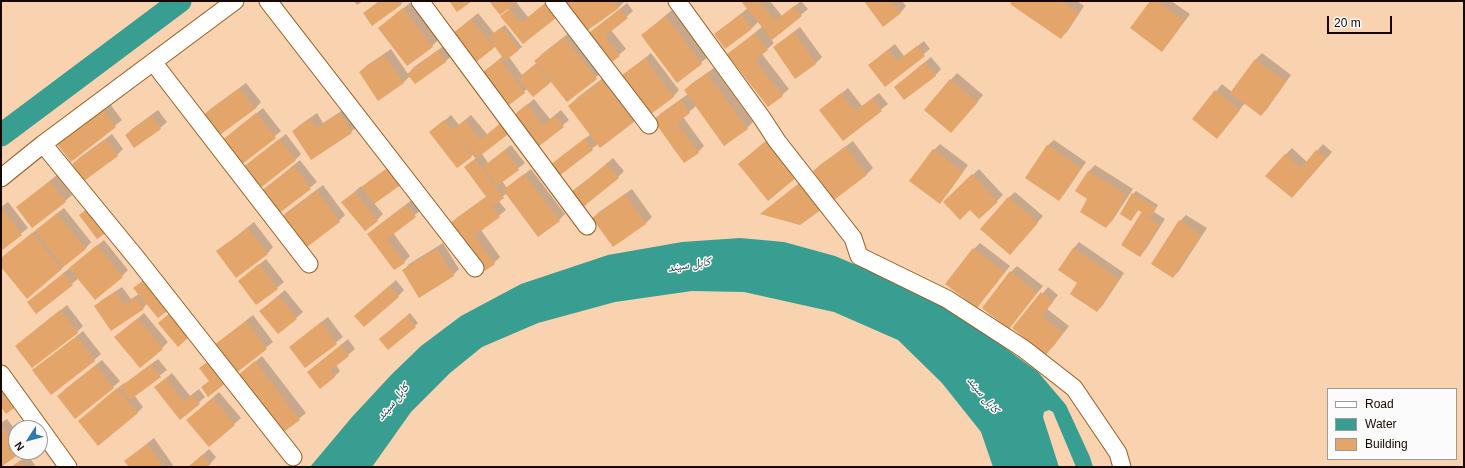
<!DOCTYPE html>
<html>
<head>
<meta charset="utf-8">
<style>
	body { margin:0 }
	#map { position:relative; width:1465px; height:468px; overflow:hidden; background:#f9d2af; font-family:Helvetica,sans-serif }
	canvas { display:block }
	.frame { position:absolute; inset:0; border:2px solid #170700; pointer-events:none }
	.legend { position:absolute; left:1327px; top:388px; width:130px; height:72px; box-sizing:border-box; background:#fbfbfb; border:1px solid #a09997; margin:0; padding:5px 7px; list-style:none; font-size:12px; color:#170700 }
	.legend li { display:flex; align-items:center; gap:8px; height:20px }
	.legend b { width:20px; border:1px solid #a09997 }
	.north { position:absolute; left:8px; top:420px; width:40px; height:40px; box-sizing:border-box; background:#fbfbfb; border:1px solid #a09997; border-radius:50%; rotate:234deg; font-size:11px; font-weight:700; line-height:16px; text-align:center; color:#170700 }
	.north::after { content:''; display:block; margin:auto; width:14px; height:18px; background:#3179ad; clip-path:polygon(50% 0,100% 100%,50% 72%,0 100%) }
	.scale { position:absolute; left:1327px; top:16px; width:65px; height:18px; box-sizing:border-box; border:2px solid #170700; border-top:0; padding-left:5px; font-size:12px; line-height:14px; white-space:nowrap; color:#170700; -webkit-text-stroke:3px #fbfbfb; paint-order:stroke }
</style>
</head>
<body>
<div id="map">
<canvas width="1465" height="468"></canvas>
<div class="frame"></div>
<ul class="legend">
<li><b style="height:5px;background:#fff"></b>Road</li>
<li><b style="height:11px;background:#379e91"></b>Water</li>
<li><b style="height:11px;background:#e3a56a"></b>Building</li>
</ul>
<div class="north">N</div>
<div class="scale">20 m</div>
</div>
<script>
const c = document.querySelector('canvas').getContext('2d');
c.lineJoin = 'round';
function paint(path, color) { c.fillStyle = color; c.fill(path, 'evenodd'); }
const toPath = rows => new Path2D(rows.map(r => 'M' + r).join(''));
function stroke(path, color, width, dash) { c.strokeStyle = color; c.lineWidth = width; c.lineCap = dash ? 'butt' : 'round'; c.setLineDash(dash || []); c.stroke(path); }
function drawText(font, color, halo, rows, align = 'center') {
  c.font = font + ' Helvetica,"Noto Naskh Arabic",sans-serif'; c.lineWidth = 3; c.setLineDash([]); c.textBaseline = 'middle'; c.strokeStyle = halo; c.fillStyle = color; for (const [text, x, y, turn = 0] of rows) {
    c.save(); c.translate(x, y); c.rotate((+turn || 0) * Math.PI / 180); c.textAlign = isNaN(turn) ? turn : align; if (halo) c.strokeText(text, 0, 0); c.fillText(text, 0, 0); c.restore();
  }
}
paint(toPath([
	[740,238,784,242,835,256,892,280,963,317,1038,372,1066,405,1090,457,1093,467,1076,467,1053,412,1049,410,1044,412,1043,417,1059,467,993,467,981,432,942,383,898,340,834,312,744,292,692,291,615,302,538,323,482,347,450,373,411,412,372,467,310,467,352,417,392,374,421,346,461,316,521,284,608,255,682,242]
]), '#379e91');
paint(toPath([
	[354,1,363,1,357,5],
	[379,1,404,1,400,5,364,13],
	[490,1,517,1,516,2,528,17,548,1,561,11,523,43,502,16,509,9],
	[564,1,625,1,619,7,585,31],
	[743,1,770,1,782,16,801,1,808,9,771,39,774,43,762,54,789,89,769,106,729,54,763,26,759,21,752,28,725,48,715,34,748,8],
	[865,1,902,1,906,6,900,13],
	[1013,1,1077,1,1084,6,1067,32,1060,38],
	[1151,1,1171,1,1190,14,1168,44,1162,50],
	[410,3,438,40,432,46,379,28],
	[627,3,633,11,611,30,626,49,610,62,588,35],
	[672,10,708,57,677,81,642,35],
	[478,13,494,33,505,25,522,47,509,57,522,75,537,63,536,61,542,54,570,32,602,72,568,101,552,81,533,96,527,89,509,104,484,72,503,56,495,46,494,48,454,33],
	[800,27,822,57,816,63,796,77,774,47],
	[924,41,930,49,885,85,876,59,895,44,904,56],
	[445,45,452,55,446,61,416,83,410,76,403,83,360,72,366,66,391,49,408,74,414,67],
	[651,53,679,90,673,97,620,78],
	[1262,53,1291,75,1267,109,1261,115,1245,103,1223,131,1193,119,1222,84,1232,92,1256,59],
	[931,57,941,69,935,76,895,87],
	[714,68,753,122,747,128,696,106,683,117,704,146,698,152,654,120,660,114,688,94,685,90,691,84],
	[611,72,642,112,634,121,600,147,598,144,559,175,551,165,591,134,569,106,578,97],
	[957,73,983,95,951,132,925,109],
	[246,83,261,102,255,109,203,116,209,110],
	[848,88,862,106,879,93,888,104,843,139,821,110],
	[534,99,550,119,561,110,569,120,539,145,515,115],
	[110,104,122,120,71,161,65,138],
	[263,108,281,131,241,164,223,141],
	[346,108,357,126,351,132,293,131,300,125,317,113,323,123],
	[158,110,167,122,160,128,135,147,126,135,132,129],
	[451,115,459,125,471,115,487,134,482,154,488,163,511,145,525,163,502,181,507,188,531,169,565,214,559,220,507,193,498,200,506,210,481,230,500,257,494,263,452,223,458,217,487,196,465,167,476,158,473,155,457,167,431,132],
	[112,134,123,149,117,155,73,164,79,158],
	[286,134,301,154,295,160,243,168],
	[1054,140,1086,162,1065,193,1059,200,1047,146],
	[853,141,873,168,867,174,834,198,814,171,820,165],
	[940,144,968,165,946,196,934,150],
	[1323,144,1332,152,1298,191,1285,155,1292,148,1307,162],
	[613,158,624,171,618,177,573,192],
	[300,160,317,182,278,213,262,191],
	[396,162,374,203,383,214,377,220,343,202,361,186,362,188,369,181],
	[1095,165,1133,189,1112,221,1106,227,1089,199,1077,191,1089,171],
	[979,169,1003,195,979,218,970,209,951,196],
	[57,175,72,195,65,201,32,226,17,207],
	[323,185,345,215,339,221,281,218,287,212],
	[632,189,652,217,646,223,613,246,593,218,599,212],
	[1136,191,1158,205,1154,212,1165,219,1146,249,1140,256,1141,214,1143,212,1139,209,1131,220,1133,194],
	[1015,192,1043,216,1016,247,1008,198],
	[413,199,421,210,393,233,410,256,404,262,369,234,375,228],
	[8,202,28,228,1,249,1,207],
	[64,208,91,242,85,249,61,269,1,266,1,259,7,253],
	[1186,215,1207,228,1179,271,1173,277,1180,221],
	[254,222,273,247,267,254,218,251],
	[104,240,128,270,122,276,79,278,36,313,28,302],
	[1079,242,1124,273,1103,305,1097,311,1079,283,1073,249],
	[443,243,459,269,453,275,403,271,409,264],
	[980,243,1010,266,977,307,974,249],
	[266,259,284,282,257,304,239,281],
	[1017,266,1043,286,1009,328,1011,272],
	[152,273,147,304,143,308,95,306,102,300,122,287,131,299,139,294,135,288],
	[396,280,404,290,398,296,362,310],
	[1048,287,1058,295,1047,309,1069,326,1052,348,1014,328],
	[285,290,303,312,278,333,260,311],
	[67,305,83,326,77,332,16,346],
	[144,313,168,342,162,348,116,337],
	[410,313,418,323,388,348,383,336],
	[253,315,273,342,235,372,215,345],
	[328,317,343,337,305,367,290,347],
	[83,331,101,354,94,360,34,370],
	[348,339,355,349,336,365,340,371,334,377,308,372],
	[262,356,306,413,281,433,238,376],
	[158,359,167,370,134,395,143,407,137,413,79,421,124,383,125,384],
	[102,360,120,381,113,387,64,390],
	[172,373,190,396,199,389,205,397,180,419,155,387],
	[219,392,241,418,209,446,187,420],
	[7,419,16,431,16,452,1,466,1,423],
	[154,438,173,465,171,467,130,467,125,461],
	[209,449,216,457,210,464,206,467,189,467],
	[28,455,36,467,11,467]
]), '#0003');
stroke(toPath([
	[1,135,180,1]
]), '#379e91', 23);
paint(toPath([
	[380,1,398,1,401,5,372,26,363,13],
	[449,1,472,1,457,12],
	[489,1,519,1,500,15],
	[562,1,614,1,619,8,585,32],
	[741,1,764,1,761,3,775,21,794,6,802,16,772,40],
	[864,1,891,1,901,13,883,27],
	[1012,1,1062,1,1079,13,1061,39,1010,4],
	[1150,1,1157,1,1184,21,1162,52,1130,28],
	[545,4,556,18,523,44,500,16,510,9,521,23],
	[403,8,433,47,407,66,378,28],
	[620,9,628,18,605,36,620,56,609,64,586,35],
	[741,14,752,29,725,49,714,34],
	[666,16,702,64,677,83,641,35],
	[471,19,494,48,475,63,453,33],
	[502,27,519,50,505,61,488,37],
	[794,32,816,64,795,79,773,47],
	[755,33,768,50,755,60,783,96,768,107,727,54],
	[564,37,597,79,567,102,534,61],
	[917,46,925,56,885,87,868,65,888,50,897,61],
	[438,50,446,62,415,84,407,74],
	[384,55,404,83,378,101,359,72],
	[645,58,674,97,647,117,618,78],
	[500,59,525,93,509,105,483,72],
	[1255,59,1286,82,1261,116,1230,93],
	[925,62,936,76,904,100,894,87],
	[535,64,550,83,533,97,518,79],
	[707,73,748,129,724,146,684,90],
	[950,79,978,102,951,133,924,110],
	[602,80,634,122,600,148,568,106],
	[240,88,255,109,217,137,202,116],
	[1215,90,1240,110,1217,139,1192,119],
	[841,93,855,111,873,98,882,111,843,141,819,110],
	[681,100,690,113,677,123,699,153,684,163,653,120],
	[527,104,543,125,555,116,564,127,538,147,514,115],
	[103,110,116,127,71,162,57,144],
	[256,113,276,138,241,165,221,141],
	[340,113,352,133,311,160,292,131,311,119,317,128],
	[152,116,161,129,134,148,125,135],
	[444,120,452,130,465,120,480,140,502,122,511,132,476,159,457,135,472,157,457,168,429,132],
	[585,138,593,150,559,176,550,165],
	[106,139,118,156,84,181,72,164],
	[279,139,296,160,259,189,242,168],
	[768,139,798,176,768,201,738,164],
	[1047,145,1081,168,1059,201,1025,178],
	[846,146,867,175,834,200,813,171],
	[933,149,963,172,940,204,909,181],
	[505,150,519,170,497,186,483,167],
	[1316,150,1326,158,1292,198,1265,176,1285,154,1301,168],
	[475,159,504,198,493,206,464,167],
	[607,164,619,178,583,207,571,192],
	[294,166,311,189,278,214,261,191],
	[390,167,402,184,374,204,361,187],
	[1088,171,1127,195,1106,228,1080,212,1087,199,1075,191],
	[524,174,560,221,538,237,503,190],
	[972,174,998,202,979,219,970,210,960,220,943,202],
	[803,180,822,209,800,225,760,214],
	[50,181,66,202,32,228,16,207],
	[317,191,340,222,303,250,280,218],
	[355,192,378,221,365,231,341,202],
	[1132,193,1156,208,1150,218,1138,210,1131,221,1120,214],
	[625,194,646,224,613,247,592,218],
	[486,197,500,217,474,236,495,264,485,271,450,223],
	[1008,197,1038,223,1010,255,980,229],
	[406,205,416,217,387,239,405,263,394,270,367,234],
	[1,207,22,235,1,251],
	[90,207,107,232,97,239,79,215],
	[57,213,86,249,63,267,35,231],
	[1141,213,1159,225,1140,257,1121,245],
	[1179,220,1201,235,1173,278,1151,264],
	[248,228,268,254,236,278,216,251],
	[32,233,62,269,27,299,1,267,1,258],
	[97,245,123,277,95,300,69,268],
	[973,248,1005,272,977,308,945,284],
	[1073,248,1119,279,1097,312,1070,294,1077,283,1058,270],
	[437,249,454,276,419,298,402,270],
	[259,264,278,289,256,305,238,281],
	[1010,271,1037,293,1009,329,982,308],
	[64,273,73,285,36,314,27,302],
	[145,279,170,309,158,318,133,288],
	[389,286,399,297,364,327,354,316],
	[115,292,124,305,136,297,144,309,111,331,94,306],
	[1041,292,1053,302,1042,316,1063,333,1046,355,1012,328],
	[279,296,297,319,278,334,259,311],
	[60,310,78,333,32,368,15,346],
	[171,312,190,336,178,347,158,323],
	[407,316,416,327,388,350,379,339],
	[138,318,163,349,140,368,114,337],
	[246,321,267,349,235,374,214,345],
	[321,322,337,344,305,368,289,347],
	[77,336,95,361,51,395,32,370],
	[341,345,349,356,330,371,335,377,320,389,307,372],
	[210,360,227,382,208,397,201,387,209,381,199,368],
	[255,361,300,420,281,434,237,376],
	[151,364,161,377,130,400,120,387],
	[96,365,114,388,75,419,57,396],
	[166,378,184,402,192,395,200,404,180,420,154,387],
	[1,383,17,406,6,414,1,407],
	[117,388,138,413,98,446,78,421],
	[213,398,235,425,209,447,186,420],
	[1,425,16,446,16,452,22,452,1,467],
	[147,444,164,467,129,467,124,461],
	[202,455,211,464,207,467,188,467],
	[21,461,26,467,12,467]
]), '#e3a56a');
const minor = toPath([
	[268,1,475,268],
	[420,1,587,226],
	[554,1,649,125],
	[677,1,762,118,777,141,853,238,859,256,947,299,1024,349,1074,388,1118,453,1122,467],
	[153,62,309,264],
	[43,144,138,260,293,457],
	[1,178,43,144,235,1],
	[1,374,40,428],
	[40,428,68,467]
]);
stroke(minor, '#975e1f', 19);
stroke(minor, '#fff', 17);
drawText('italic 12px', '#0e3c37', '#fbfbfb', [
	["کابل سيند",689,265,-9],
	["کابل سيند",983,395,51],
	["کابل سيند",393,402,-50]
]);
</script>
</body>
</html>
